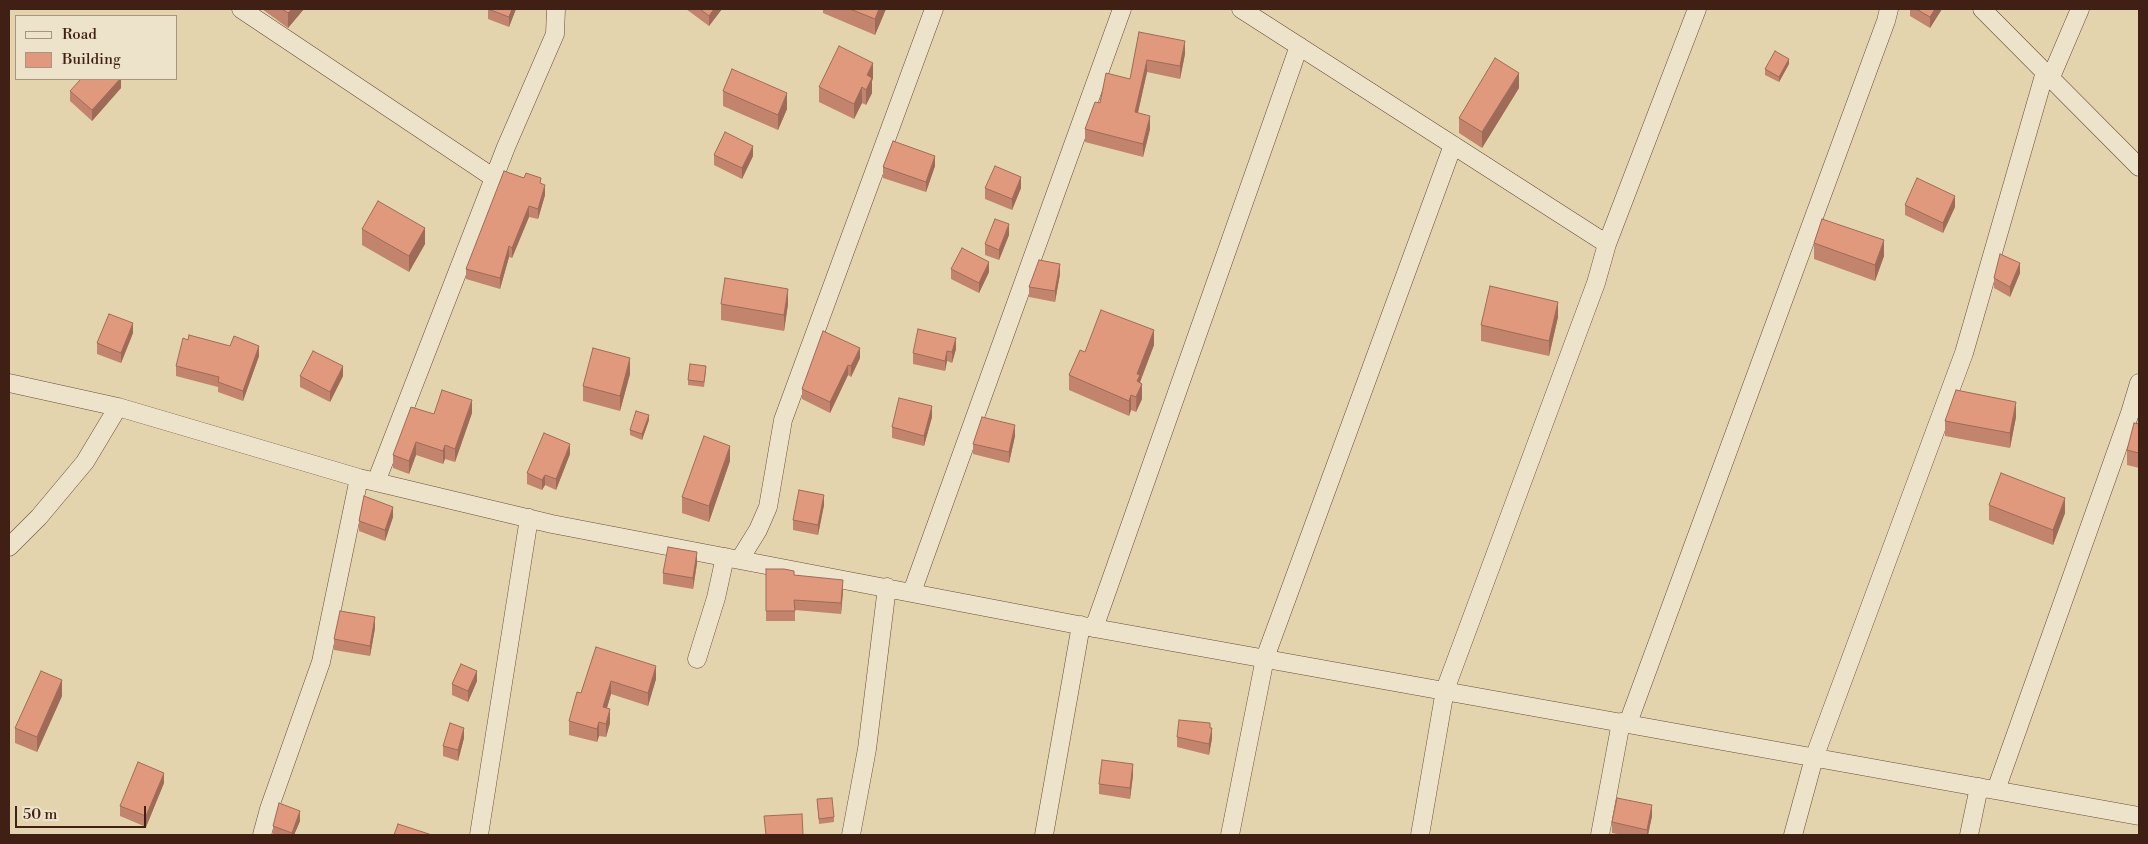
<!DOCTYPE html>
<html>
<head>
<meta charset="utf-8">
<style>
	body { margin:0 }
	#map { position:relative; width:2148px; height:844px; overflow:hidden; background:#e4d4ad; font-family:"Libre Bodoni",serif }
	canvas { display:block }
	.frame { position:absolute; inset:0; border:10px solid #402014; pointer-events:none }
	.legend { position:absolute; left:15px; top:15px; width:162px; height:65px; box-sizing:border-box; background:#ede3ca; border:1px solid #a89581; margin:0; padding:6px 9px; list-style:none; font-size:15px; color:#402014 }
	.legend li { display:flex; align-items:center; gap:10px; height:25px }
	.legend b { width:25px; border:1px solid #a89581 }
	.scale { position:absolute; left:15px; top:806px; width:131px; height:22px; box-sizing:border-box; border:2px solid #402014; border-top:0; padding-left:6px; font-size:15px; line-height:18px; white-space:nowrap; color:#402014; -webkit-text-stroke:4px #ede3ca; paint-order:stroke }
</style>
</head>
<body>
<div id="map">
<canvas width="2148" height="844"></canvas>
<div class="frame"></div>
<ul class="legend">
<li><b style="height:6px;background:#ede3ca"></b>Road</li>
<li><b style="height:14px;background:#e1997e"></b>Building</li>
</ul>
<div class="scale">50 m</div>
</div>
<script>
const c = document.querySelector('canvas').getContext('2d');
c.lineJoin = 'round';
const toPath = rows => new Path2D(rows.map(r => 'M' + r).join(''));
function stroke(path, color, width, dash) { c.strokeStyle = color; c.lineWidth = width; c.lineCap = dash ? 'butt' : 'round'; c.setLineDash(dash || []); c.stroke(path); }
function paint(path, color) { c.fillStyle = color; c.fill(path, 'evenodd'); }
const street = toPath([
	[241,9,494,178],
	[1241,9,1607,244],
	[1982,9,2139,167],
	[2051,77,2080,9],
	[9,383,118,407,359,478,552,524,1094,628,2139,816],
	[376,482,506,147,555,34,556,9],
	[9,547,39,517,85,462,118,407],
	[740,559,758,530,768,507,783,420,934,9],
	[912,592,1122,9],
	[1094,628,1299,46],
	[697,659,716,598,725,557],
	[1628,723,1886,21,1889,9],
	[1996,790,2130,413,2139,383],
	[262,835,269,809,321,662,359,478],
	[479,835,529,518],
	[851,835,867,749,887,587],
	[1044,835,1081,625],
	[1230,835,1265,658,1453,145],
	[1420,835,1445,690,1596,283,1607,244,1697,9],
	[1600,835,1621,722],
	[1793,835,1814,758,1964,353,2045,72],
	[1969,835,1979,787]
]);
stroke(street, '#694d3a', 19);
stroke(street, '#ede3ca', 18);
paint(toPath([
	[262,9,304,9,288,28],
	[488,9,516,9,509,27,488,19],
	[686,9,722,9,709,26],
	[823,9,886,9,875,35,823,13],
	[1910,9,1942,9,1930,28,1910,16],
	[1139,32,1185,54,1180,79,1147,72,1138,113,1150,129,1143,157,1085,142,1085,129,1100,103,1130,79],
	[1789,64,1779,82,1765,75,1765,69],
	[873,78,872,81,872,93,866,105,862,103,854,119,819,102,819,87],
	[121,79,121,88,92,121,70,101,70,91],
	[1519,88,1482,148,1459,133,1459,118],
	[723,91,787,109,778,130,723,106],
	[714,155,753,156,742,179,714,165],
	[935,166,926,192,883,178,883,167],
	[541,184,545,195,538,219,529,217,512,258,509,257,500,289,466,279,466,269],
	[985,188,1021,188,1012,210,985,199],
	[1905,205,1955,207,1943,233,1905,215],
	[362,229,425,244,409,272,362,245],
	[1009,235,999,260,985,255,985,244],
	[1814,243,1884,256,1875,281,1814,259],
	[951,269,989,272,979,293,951,279],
	[2020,273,2010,297,1994,288,1994,278],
	[1060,274,1055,302,1029,297,1029,287],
	[721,304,788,304,784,331,721,320],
	[1558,317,1549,356,1481,341,1481,325],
	[133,333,121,363,97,354,97,343],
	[188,340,230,346,259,356,243,401,218,392,218,387,176,376,176,366],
	[1154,345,1140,382,1142,399,1136,412,1131,410,1129,416,1069,390,1069,375,1085,352],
	[956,349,952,363,947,361,945,371,913,364,913,353],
	[860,358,851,377,848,375,830,413,802,399,802,389],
	[706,371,704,387,688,385,688,380],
	[630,374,620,411,583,401,583,386],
	[300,376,343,376,330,402,300,387],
	[472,413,455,462,445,459,443,464,416,455,409,474,393,468,393,455,434,414],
	[932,417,924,446,892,438,892,427],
	[2016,417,2010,448,1945,436,1945,421],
	[649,420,642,440,630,435,630,430],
	[2139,424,2139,468,2127,465,2127,450],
	[1015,436,1009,463,973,454,973,444],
	[570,454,556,490,545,485,542,490,527,484,527,473],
	[730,461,709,522,682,513,682,497],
	[824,505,818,535,793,530,793,520],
	[1989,505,2065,513,2053,545,1989,520],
	[393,517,385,541,359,531,359,521],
	[697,563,693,589,663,584,663,573],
	[766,569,794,575,843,591,841,614,795,610,795,621,766,621],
	[375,628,370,656,334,650,334,639],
	[596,647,656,679,648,706,611,694,607,708,610,723,606,737,599,736,597,742,569,735,569,721,581,693],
	[477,681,468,702,452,695,452,684],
	[62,696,37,752,15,743,15,728],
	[1177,737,1212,738,1209,755,1177,747],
	[464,738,458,761,443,756,443,746],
	[1133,775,1130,799,1099,794,1099,784],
	[164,783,146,827,120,816,120,806],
	[817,799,834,817,834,822,819,824],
	[1652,816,1648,835,1623,835,1612,833,1612,822],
	[300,821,294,835,273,835,273,826]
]), '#c2846c');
paint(toPath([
	[292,9,304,9,288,28,288,13],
	[512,9,516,9,509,27,509,17],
	[714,9,722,9,709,26,709,16],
	[879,9,886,9,875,35,875,19],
	[1935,9,1942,9,1930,28,1930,17],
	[1185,41,1185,54,1180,79,1180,66],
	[1789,59,1789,64,1779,82,1779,77],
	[1147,60,1147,72,1135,125,1135,112],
	[873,63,873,78,872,81,872,93,866,105,866,90,867,75],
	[1519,73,1519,88,1482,148,1482,132],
	[120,79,121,79,121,88,92,121,92,110],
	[862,87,862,103,854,119,854,104],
	[787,93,787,109,778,130,778,115],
	[1150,116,1150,129,1143,157,1143,144],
	[753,146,753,156,742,179,742,168],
	[935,156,935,166,926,192,926,182],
	[1021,177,1021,188,1012,210,1012,199],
	[545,185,545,195,538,219,538,209],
	[1955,196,1955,207,1943,233,1943,223],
	[529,206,529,217,512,258,512,248],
	[1009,224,1009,235,999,260,999,250],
	[425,228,425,244,409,272,409,256],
	[1884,240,1884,256,1875,281,1875,265],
	[509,246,509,257,500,289,500,278],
	[989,262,989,272,979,293,979,283],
	[2020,263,2020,273,2010,297,2010,287],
	[1060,264,1060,274,1055,302,1055,291],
	[788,289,788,304,784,331,784,315],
	[1558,302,1558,317,1549,356,1549,341],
	[133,323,133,333,121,363,121,353],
	[1154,330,1154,345,1140,382,1142,384,1142,399,1136,412,1137,374],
	[956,338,956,349,952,363,952,352],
	[259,346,259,356,243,401,243,391],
	[860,348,860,358,851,377,851,366],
	[947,351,947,361,945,371,945,361],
	[630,358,630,374,620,411,620,396],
	[848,365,848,375,830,413,830,402],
	[343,366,343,376,330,402,330,392],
	[1131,395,1131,410,1129,416,1129,401],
	[472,400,472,413,455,462,455,449],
	[2016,402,2016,417,2010,448,2010,433],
	[932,406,932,417,924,446,924,436],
	[649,415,649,420,642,440,642,434],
	[1015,425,1015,436,1009,463,1009,452],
	[416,442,416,455,409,474,409,461],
	[570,444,570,454,556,490,556,479],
	[445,445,445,459,443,464,443,451],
	[730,446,730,461,709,522,709,506],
	[545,475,545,485,542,490,542,480],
	[824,495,824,505,818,535,818,525],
	[2065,498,2065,513,2053,545,2053,530],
	[393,507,393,517,385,541,385,530],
	[697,552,697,563,693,589,693,578],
	[843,580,843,591,841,614,841,603],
	[375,617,375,628,370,656,370,646],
	[656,666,656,679,648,706,648,693],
	[477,671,477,681,468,702,468,691],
	[62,680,62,696,37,752,37,737],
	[611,681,611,694,603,721,603,707],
	[610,709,610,723,606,737,606,724],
	[599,722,599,736,597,742,597,729],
	[464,728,464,738,458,761,458,750],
	[1212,728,1212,738,1209,755,1209,744],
	[1133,764,1133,775,1130,799,1130,788],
	[164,773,164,783,146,827,146,816],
	[1652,805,1652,816,1648,835,1647,835,1647,830],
	[300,811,300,821,294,835,292,835,292,833]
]), '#9e6b58');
const building = toPath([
	[282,9,292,9,288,13,282,9],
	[488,9,512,9,509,17,488,9],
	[700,9,714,9,709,16,700,9],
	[850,9,879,9,875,19,850,9],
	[1916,9,1935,9,1930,17,1916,9],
	[1139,32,1185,41,1180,66,1147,60,1135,112,1150,116,1143,144,1085,129,1095,102,1100,103,1106,73,1130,79,1139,32],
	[839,46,873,63,867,75,872,78,866,90,862,87,854,104,819,87,839,46],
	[1775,51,1789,59,1779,77,1765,69,1775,51],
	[1495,58,1519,73,1482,132,1459,118,1495,58],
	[732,69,787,93,778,115,723,91,732,69],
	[81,79,120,79,92,110,70,91,81,79],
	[725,132,753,146,742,168,714,155,725,132],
	[893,141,935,156,926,182,883,167,893,141],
	[995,166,1021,177,1012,199,985,188,995,166],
	[504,171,524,178,526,173,541,178,540,183,545,185,538,209,529,206,512,248,509,246,500,278,466,269,504,171],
	[1917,178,1955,196,1943,223,1905,205,1917,178],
	[378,201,425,228,409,256,362,229,378,201],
	[995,219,1009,224,999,250,985,244,995,219],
	[1822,219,1884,240,1875,265,1814,243,1822,219],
	[962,248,989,262,979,283,951,269,962,248],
	[2000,254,2020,263,2010,287,1994,278,2000,254],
	[1039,260,1060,264,1055,291,1029,287,1039,260],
	[725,278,788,289,784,315,721,304,725,278],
	[1490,286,1558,302,1549,341,1481,325,1490,286],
	[1101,310,1154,330,1137,374,1140,375,1137,381,1142,384,1136,397,1131,395,1129,401,1069,375,1080,350,1085,352,1101,310],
	[109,314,133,323,121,353,97,343,109,314],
	[918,329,956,338,952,352,947,351,945,361,913,353,918,329],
	[823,331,860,348,851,366,848,365,830,402,802,389,823,331],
	[189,335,230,346,234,336,259,346,243,391,218,382,219,377,176,366,183,338,188,340,189,335],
	[593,348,630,358,620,396,583,386,593,348],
	[313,351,343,366,330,392,300,376,313,351],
	[690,364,706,366,704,382,688,380,690,364],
	[442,390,472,400,455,449,445,445,443,451,416,442,409,461,393,455,411,407,434,414,442,390],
	[1956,390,2016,402,2010,433,1945,421,1956,390],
	[899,398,932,406,924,436,892,427,899,398],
	[636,411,649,415,642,434,630,430,636,411],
	[982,417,1015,425,1009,452,973,444,982,417],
	[2134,423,2139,424,2139,453,2127,450,2134,423],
	[544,433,570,444,556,479,545,475,542,480,527,473,544,433],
	[704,436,730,446,709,506,682,497,704,436],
	[2001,473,2065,498,2053,530,1989,505,2001,473],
	[799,490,824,495,818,525,793,520,799,490],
	[364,496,393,507,385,530,359,521,364,496],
	[668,547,697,552,693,578,663,573,668,547],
	[766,569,784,569,794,571,794,575,843,580,841,603,794,600,795,611,766,611,766,569],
	[340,611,375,617,370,646,334,639,340,611],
	[596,647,656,666,648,693,611,681,603,707,610,709,606,724,599,722,597,729,569,721,577,692,581,693,596,647],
	[461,664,477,671,468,691,452,684,461,664],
	[41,671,62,680,37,737,15,728,41,671],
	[1179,720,1210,723,1210,728,1212,728,1209,744,1177,737,1179,720],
	[450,723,464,728,458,750,443,746,450,723],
	[1102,760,1133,764,1130,788,1099,784,1102,760],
	[138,762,164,773,146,816,120,806,138,762],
	[832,798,834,817,819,819,817,799,832,798],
	[1617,798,1652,805,1647,830,1612,822,1617,798],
	[279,803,300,811,292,833,273,826,279,803],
	[802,814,803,835,766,835,764,816,802,814],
	[398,824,432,835,394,835,398,824]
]);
paint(building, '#e1997e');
stroke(building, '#9e6b58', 1);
</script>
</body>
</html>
